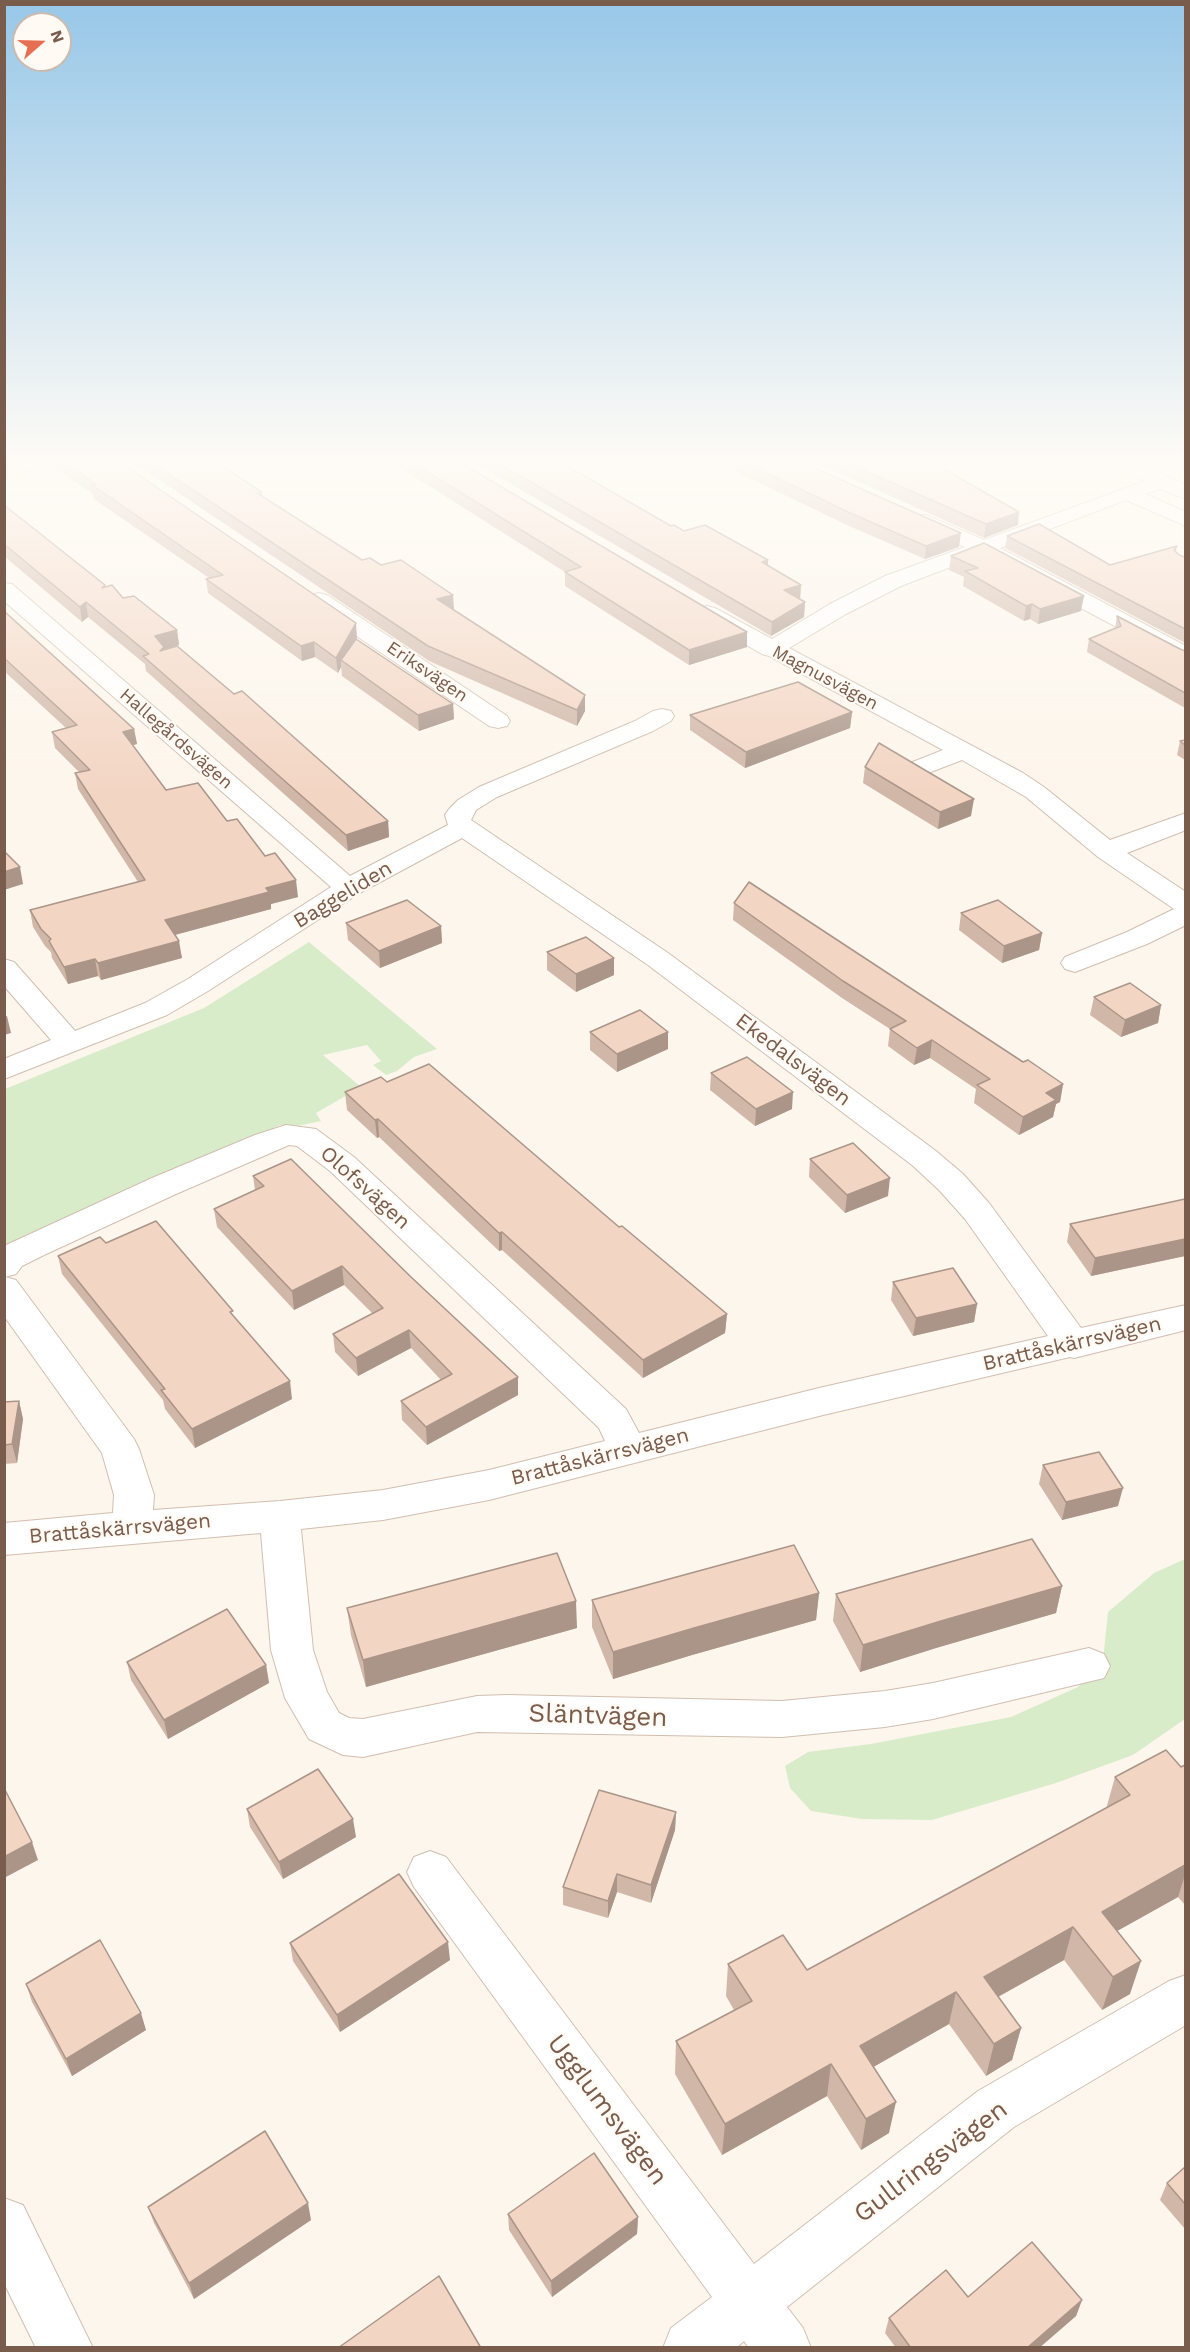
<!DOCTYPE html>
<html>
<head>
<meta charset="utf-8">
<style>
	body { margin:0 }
	#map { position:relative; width:1190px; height:2352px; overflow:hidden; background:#fdf6ec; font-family:"Work Sans",sans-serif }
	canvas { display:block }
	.frame { position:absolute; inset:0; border:6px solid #7a5c4d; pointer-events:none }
	.north { position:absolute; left:12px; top:12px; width:60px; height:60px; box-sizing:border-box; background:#fffaf3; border:2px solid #cabbb1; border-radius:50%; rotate:70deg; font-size:16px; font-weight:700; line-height:24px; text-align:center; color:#7a5c4d }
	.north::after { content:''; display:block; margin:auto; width:21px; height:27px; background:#e76f51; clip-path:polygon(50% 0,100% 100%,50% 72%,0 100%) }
</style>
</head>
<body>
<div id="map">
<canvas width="1190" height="2352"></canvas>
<div class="frame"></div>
<div class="north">N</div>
</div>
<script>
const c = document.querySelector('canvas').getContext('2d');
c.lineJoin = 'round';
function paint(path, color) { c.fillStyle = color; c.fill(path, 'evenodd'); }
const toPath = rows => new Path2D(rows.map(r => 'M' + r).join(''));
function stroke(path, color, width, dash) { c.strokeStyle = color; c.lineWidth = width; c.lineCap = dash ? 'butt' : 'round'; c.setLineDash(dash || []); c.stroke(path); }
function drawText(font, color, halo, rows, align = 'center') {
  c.font = font + ' "Work Sans",sans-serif'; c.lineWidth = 4.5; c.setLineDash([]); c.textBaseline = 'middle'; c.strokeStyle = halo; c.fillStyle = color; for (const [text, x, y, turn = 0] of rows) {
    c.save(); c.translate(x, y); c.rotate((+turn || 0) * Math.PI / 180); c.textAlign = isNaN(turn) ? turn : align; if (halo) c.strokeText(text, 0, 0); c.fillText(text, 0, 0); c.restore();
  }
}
paint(toPath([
	[309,942,437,1049,414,1057,397,1071,386,1075,373,1065,381,1061,367,1045,323,1055,361,1087,316,1113,321,1121,297,1126,280,1125,5,1255,5,1089,204,1008],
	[1185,1559,1185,1719,1133,1755,1056,1783,932,1820,862,1819,811,1811,790,1788,785,1766,808,1752,871,1744,1011,1717,1078,1687,1103,1660,1108,1612,1154,1573]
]), '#d8ecc9');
const minor = toPath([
	[4,463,45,463,43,467,4,475,4,463],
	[1114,463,1139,463,1186,485,1186,499,1161,489,1145,494,1186,512,1186,526,1126,500,1000,548,1186,646,1186,662,1178,660,982,555,901,586,846,614,789,648,1023,773,1044,787,1110,840,1186,813,1186,830,1127,853,1186,892,1186,925,1147,944,1075,972,1065,969,1061,963,1065,957,1127,932,1174,909,1098,857,1026,797,962,760,923,775,914,778,905,775,901,770,905,765,943,750,769,656,762,654,699,618,696,613,699,608,707,606,715,608,772,639,830,604,885,576,965,547,912,523,909,519,912,515,926,515,984,540,1145,481,1116,467,1114,463],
	[4,583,12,584,350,876,448,825,445,815,449,809,458,800,479,787,635,721,653,711,662,709,671,711,674,716,671,721,653,731,497,797,476,810,471,820,668,953,936,1151,963,1174,989,1203,1081,1328,1186,1305,1186,1330,1074,1358,1070,1357,819,1416,489,1500,383,1520,301,1529,313,1650,327,1692,339,1713,349,1718,363,1719,477,1696,507,1695,782,1701,885,1691,933,1683,1089,1648,1104,1654,1110,1666,1104,1678,933,1719,885,1727,782,1737,477,1732,363,1757,343,1755,309,1739,285,1698,271,1650,261,1533,4,1555,4,1523,113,1513,114,1495,102,1453,4,1316,4,1246,152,1178,255,1135,286,1125,316,1129,354,1157,626,1409,639,1433,819,1388,1048,1336,965,1219,939,1190,912,1165,648,965,462,838,358,894,208,991,167,1015,4,1079,4,1059,51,1040,4,986,4,959,14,962,75,1031,145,1003,188,979,331,887,4,601,4,583],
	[289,1145,297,1146,330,1171,599,1428,605,1441,489,1470,383,1490,280,1501,153,1510,154,1495,139,1449,134,1439,16,1280,5,1277,16,1274,22,1266,44,1255,176,1194,289,1145],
	[319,593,327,595,507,716,510,721,507,726,498,728,489,726,311,605,308,600,311,595,319,593],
	[430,1851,446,1857,754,2264,978,2091,1169,1981,1186,1975,1186,2025,1014,2127,787,2307,803,2328,811,2348,749,2348,744,2341,736,2348,663,2348,671,2328,712,2297,414,1887,407,1872,414,1857,430,1851],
	[4,2198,23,2205,93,2348,36,2348,4,2283,4,2198]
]);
stroke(minor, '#d1beb0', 2);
paint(minor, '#fff');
paint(toPath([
	[47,463,121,463,357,638,356,639,453,704,454,719,419,731,342,676,341,667,338,673,315,657,302,661,208,593,206,579,209,578,94,499,93,494],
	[134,463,200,463,262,492,263,497,362,560,454,609,452,609,585,695,585,711,577,726,429,661],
	[393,463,461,463,747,632,747,647,689,665,565,586,565,572],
	[475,463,562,463,671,526,768,560,768,566,801,585,800,600,805,602,804,617,771,636],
	[718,463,803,463,959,547,925,559,847,525],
	[817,463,933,463,1018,525,984,538],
	[1178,463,1185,463,1185,467],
	[4,505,105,585,106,587,177,630,179,645,165,649,165,650,388,821,389,837,348,851,146,671,145,664,88,617,82,622,4,556],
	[1007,536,1110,565,1177,546,1176,552,1179,555,1185,557,1185,643,1005,548],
	[951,556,1081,611,1038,624,1030,619,1024,621,963,586,964,577,949,570],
	[4,611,134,729,137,744,133,745,166,790,227,821,265,856,298,897,271,904,271,909,175,935,182,958,101,980,98,976,68,984,52,958,51,952,45,946,33,927,30,910,138,882,78,789,75,773,79,772,55,748,52,732,66,728,4,671],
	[1117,616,1180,649,1185,651,1185,708,1087,652,1089,639,1115,629],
	[852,712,850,728,745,768,690,730,690,715],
	[1185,740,1185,760,1177,755,1180,741],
	[865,767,971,816,938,829,863,783],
	[734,903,1063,1084,1060,1102,1056,1104,1053,1117,1019,1135,974,1103,976,1089,930,1058,914,1065,888,1046,890,1029,842,998,733,920],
	[961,913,1042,933,1039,950,1002,963,959,930],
	[346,923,441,926,442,943,380,968,348,940],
	[547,952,614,975,576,992,547,970],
	[1094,997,1161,1005,1158,1023,1121,1037,1090,1015],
	[590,1032,668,1032,668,1049,617,1072,590,1050],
	[711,1073,792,1109,755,1126,710,1090],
	[387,1082,619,1227,727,1314,725,1333,643,1378,502,1250,499,1251,379,1137,377,1138,347,1110,345,1092],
	[810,1159,888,1196,845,1213,809,1177],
	[253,1176,518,1395,427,1445,402,1420,401,1401,441,1380,411,1348,358,1376,335,1352,333,1334,373,1314,344,1285,294,1310,217,1227,214,1209,255,1190],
	[1185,1199,1185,1256,1091,1276,1067,1242,1070,1224],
	[106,1243,234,1317,292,1399,195,1448,165,1409,163,1400,62,1274,58,1256],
	[893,1282,977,1304,974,1322,913,1336,891,1300],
	[19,1401,23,1419,17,1463,4,1464,4,1402],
	[1043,1465,1118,1506,1062,1520,1039,1484],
	[1062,1586,1056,1613,936,1648,860,1672,833,1621,836,1594],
	[819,1593,816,1620,692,1655,613,1679,592,1627,592,1600],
	[347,1608,577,1628,366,1687,351,1635],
	[127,1662,266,1665,269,1683,168,1739,131,1680],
	[1185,1765,1185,1905,1178,1897,1117,1931,1130,1994,1102,2010,1064,1960,998,1997,1021,2028,1012,2060,986,2076,949,2024,873,2067,889,2133,861,2150,827,2096,722,2155,675,2074,676,2041,734,2010,726,1996,728,1964,807,1970,1106,1809,1115,1777,1181,1767],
	[247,1809,356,1837,283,1879,250,1827],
	[676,1812,675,1830,651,1903,617,1892,608,1918,563,1905,563,1887],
	[290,1943,450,1960,340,2032,293,1961],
	[26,1984,146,2030,72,2076,32,2002],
	[1185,2167,1185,2229,1160,2200,1167,2183],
	[148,2207,311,2220,194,2299,154,2223],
	[508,2214,638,2217,637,2234,552,2297,509,2230],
	[968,2297,1082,2300,1076,2316,1039,2348,896,2348,885,2333,889,2318]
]), '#d1b7a8');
paint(toPath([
	[1019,512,1018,525,984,538,986,524],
	[961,533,959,547,925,559,926,546],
	[768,560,768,575,762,562],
	[801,585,800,600,784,590],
	[453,595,454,609,437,614,437,599],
	[1084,596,1081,611,1038,624,1040,609],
	[86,602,88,617,82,622,80,607],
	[805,602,804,617,771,636,772,622],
	[1032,604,1030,619,1024,621,1026,606],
	[356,623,357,638,343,662,341,660,341,667,338,673,336,658],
	[177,630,179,645,165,649,167,662,162,666,155,636],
	[747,632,747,647,689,665,689,650],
	[314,642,315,657,302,661,301,646],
	[585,695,585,711,577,726,577,710],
	[453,704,454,719,419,731,418,715],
	[852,712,850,728,745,768,746,752],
	[134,729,137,744,126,747,123,732],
	[974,799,971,816,938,829,940,812],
	[388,821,389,837,348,851,346,835],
	[20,867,23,884,4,890,4,872],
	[296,880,298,897,271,904,271,909,167,937,165,920,266,888],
	[441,926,442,943,380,968,379,951],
	[1042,933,1039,950,1002,963,1004,946],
	[179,941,182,958,101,980,98,963],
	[614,958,614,975,576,992,576,974],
	[95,959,98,976,68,984,64,967],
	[1161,1005,1158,1023,1121,1037,1125,1020],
	[7,1016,11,1033,4,1035,4,1017],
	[668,1032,668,1049,617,1072,617,1054],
	[932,1040,930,1058,914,1065,917,1048],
	[1063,1084,1060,1102,1056,1104,1053,1117,1019,1135,1023,1117,1046,1093],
	[793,1092,792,1109,755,1126,756,1109],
	[378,1119,379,1137,377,1138,375,1120],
	[890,1178,888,1196,845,1213,847,1195],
	[502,1232,502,1250,499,1251,499,1233],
	[1185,1239,1185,1256,1091,1276,1095,1258],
	[342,1266,344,1285,294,1310,292,1291],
	[977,1304,974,1322,913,1336,916,1318],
	[727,1314,725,1333,643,1378,643,1360],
	[409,1330,411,1348,358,1376,356,1358],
	[518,1377,518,1395,427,1445,426,1427],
	[290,1381,292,1399,195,1448,192,1429],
	[19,1401,23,1419,17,1463,12,1444],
	[1123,1488,1118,1506,1062,1520,1066,1502],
	[1062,1586,1056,1613,936,1648,860,1672,863,1645,941,1621],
	[819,1593,816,1620,692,1655,613,1679,613,1652,694,1628],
	[576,1601,577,1628,366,1687,363,1660],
	[266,1665,269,1683,168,1739,164,1720],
	[676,1812,675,1830,651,1903,651,1885],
	[353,1819,356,1837,283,1879,279,1862],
	[32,1842,38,1860,4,1878,4,1857],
	[1185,1865,1185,1875,1178,1897,1092,1945,1102,1912],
	[617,1874,617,1892,608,1918,608,1901],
	[1073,1927,1064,1960,976,2009,984,1977],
	[448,1942,450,1960,340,2032,337,2015],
	[1141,1961,1130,1994,1102,2010,1113,1977],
	[956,1992,949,2024,854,2078,860,2046],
	[141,2013,146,2030,72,2076,66,2059],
	[1021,2028,1012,2060,986,2076,994,2044],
	[831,2064,827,2096,722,2155,725,2124],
	[896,2102,889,2133,861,2150,866,2119],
	[308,2203,311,2220,194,2299,189,2283],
	[638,2217,637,2234,552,2297,551,2281],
	[1082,2300,1076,2316,1039,2348,1027,2348]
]), '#aa9588');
const building = toPath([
	[65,463,121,463,356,623,336,658,314,642,301,646,206,579,223,575,92,485,96,484,65,463],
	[152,463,200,463,202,465,207,463,217,463,262,492,257,493,362,560,370,558,381,565,401,560,453,595,437,599,585,695,577,710,428,646,152,463],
	[413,463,461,463,747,632,689,650,565,572,581,567,413,463],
	[498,463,562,463,671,526,674,525,684,531,705,525,768,560,762,562,801,585,784,590,805,602,772,622,498,463],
	[746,463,803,463,961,533,926,546,848,512,746,463],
	[847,463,933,463,1019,512,986,524,847,463],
	[4,505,105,585,102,588,112,585,123,598,134,596,177,630,155,636,164,647,160,651,177,646,234,694,242,691,388,821,346,835,143,656,149,654,86,602,80,607,4,544,4,505],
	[1039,524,1110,565,1177,546,1174,550,1179,555,1185,557,1185,629,1007,536,1039,524],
	[984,543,1084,596,1040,609,1032,604,1026,606,965,571,978,568,951,556,984,543],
	[4,611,134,729,123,732,166,790,198,783,227,821,237,819,265,856,275,853,296,880,266,888,269,892,165,920,179,941,98,963,95,959,64,967,49,941,51,939,41,929,30,910,145,880,75,773,90,770,52,732,77,725,4,658,4,611],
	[1117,616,1180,649,1185,651,1185,693,1089,639,1121,626,1117,616],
	[356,639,453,704,418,715,341,660,356,639],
	[798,682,852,712,746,752,690,715,798,682],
	[1185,740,1185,745,1180,741,1185,740],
	[879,743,974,799,940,812,865,767,879,743],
	[4,851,20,867,4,872,4,851],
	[749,882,1023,1062,1028,1060,1063,1084,1046,1093,1056,1100,1023,1117,977,1085,990,1079,932,1040,917,1048,890,1029,906,1021,843,981,734,903,749,882],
	[407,900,441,926,379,951,346,923,407,900],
	[998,900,1042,933,1004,946,961,913,998,900],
	[586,937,614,958,576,974,547,952,586,937],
	[1130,983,1161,1005,1125,1020,1094,997,1130,983],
	[640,1010,668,1032,617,1054,590,1032,640,1010],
	[747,1057,793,1092,756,1109,711,1073,747,1057],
	[429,1064,619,1227,622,1226,727,1314,643,1360,502,1232,499,1233,378,1119,375,1120,345,1092,381,1077,387,1082,429,1064],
	[853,1143,890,1178,847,1195,810,1159,853,1143],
	[291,1159,411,1277,518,1377,426,1427,401,1401,452,1374,409,1330,356,1358,333,1334,383,1308,342,1266,292,1291,214,1209,264,1186,253,1176,291,1159],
	[1185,1199,1185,1239,1095,1258,1070,1224,1185,1199],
	[156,1221,233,1311,230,1312,290,1381,192,1429,161,1390,165,1389,58,1256,100,1237,106,1243,156,1221],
	[953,1268,977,1304,916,1318,893,1282,953,1268],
	[19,1401,12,1444,4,1445,4,1402,19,1401],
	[1099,1452,1123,1488,1066,1502,1043,1465,1099,1452],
	[1032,1539,1062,1586,941,1621,863,1645,836,1594,1032,1539],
	[794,1545,819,1593,694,1628,613,1652,592,1600,794,1545],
	[557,1553,576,1601,363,1660,347,1608,557,1553],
	[227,1609,266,1665,164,1720,127,1662,227,1609],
	[1166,1750,1181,1767,1185,1765,1185,1865,1102,1912,1141,1961,1113,1977,1073,1927,984,1977,1021,2028,994,2044,956,1992,860,2046,896,2102,866,2119,831,2064,725,2124,676,2041,752,2001,728,1964,783,1935,807,1970,1130,1795,1115,1777,1166,1750],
	[318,1769,353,1819,279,1862,247,1809,318,1769],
	[4,1788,32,1842,4,1857,4,1788],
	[599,1790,676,1812,651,1885,617,1874,608,1901,563,1887,599,1790],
	[399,1874,448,1942,337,2015,290,1943,399,1874],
	[100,1940,141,2013,66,2059,26,1984,100,1940],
	[265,2131,308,2203,189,2283,148,2207,265,2131],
	[594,2153,638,2217,551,2281,508,2214,594,2153],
	[1185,2167,1185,2204,1167,2183,1185,2167],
	[1032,2242,1082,2300,1027,2348,911,2348,889,2318,946,2270,968,2297,1032,2242],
	[439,2276,481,2348,338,2348,439,2276]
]);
paint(building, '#f3d5c3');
stroke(building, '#aa9588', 1.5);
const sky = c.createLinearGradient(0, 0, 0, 793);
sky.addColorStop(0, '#97c7e8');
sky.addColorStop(0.58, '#fefbf6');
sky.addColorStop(1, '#fefbf600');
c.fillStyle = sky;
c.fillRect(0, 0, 1190, 793);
drawText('18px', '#7a5c4d', '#fffaf3', [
	["Eriksvägen",427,672,34],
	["Magnusvägen",825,678,28],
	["Hallegårdsvägen",176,739,41]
]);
drawText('21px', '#7a5c4d', '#fffaf3', [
	["Baggeliden",343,895,-31],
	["Ekedalsvägen",793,1060,37],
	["Olofsvägen",365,1188,42],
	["Brattåskärrsvägen",1072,1344,-13],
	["Brattåskärrsvägen",600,1457,-14],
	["Brattåskärrsvägen",120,1529,-5]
]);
drawText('26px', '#7a5c4d', '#fffaf3', [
	["Släntvägen",598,1716,2],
	["Ugglumsvägen",607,2110,53],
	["Gullringsvägen",931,2162,-37]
]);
</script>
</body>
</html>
